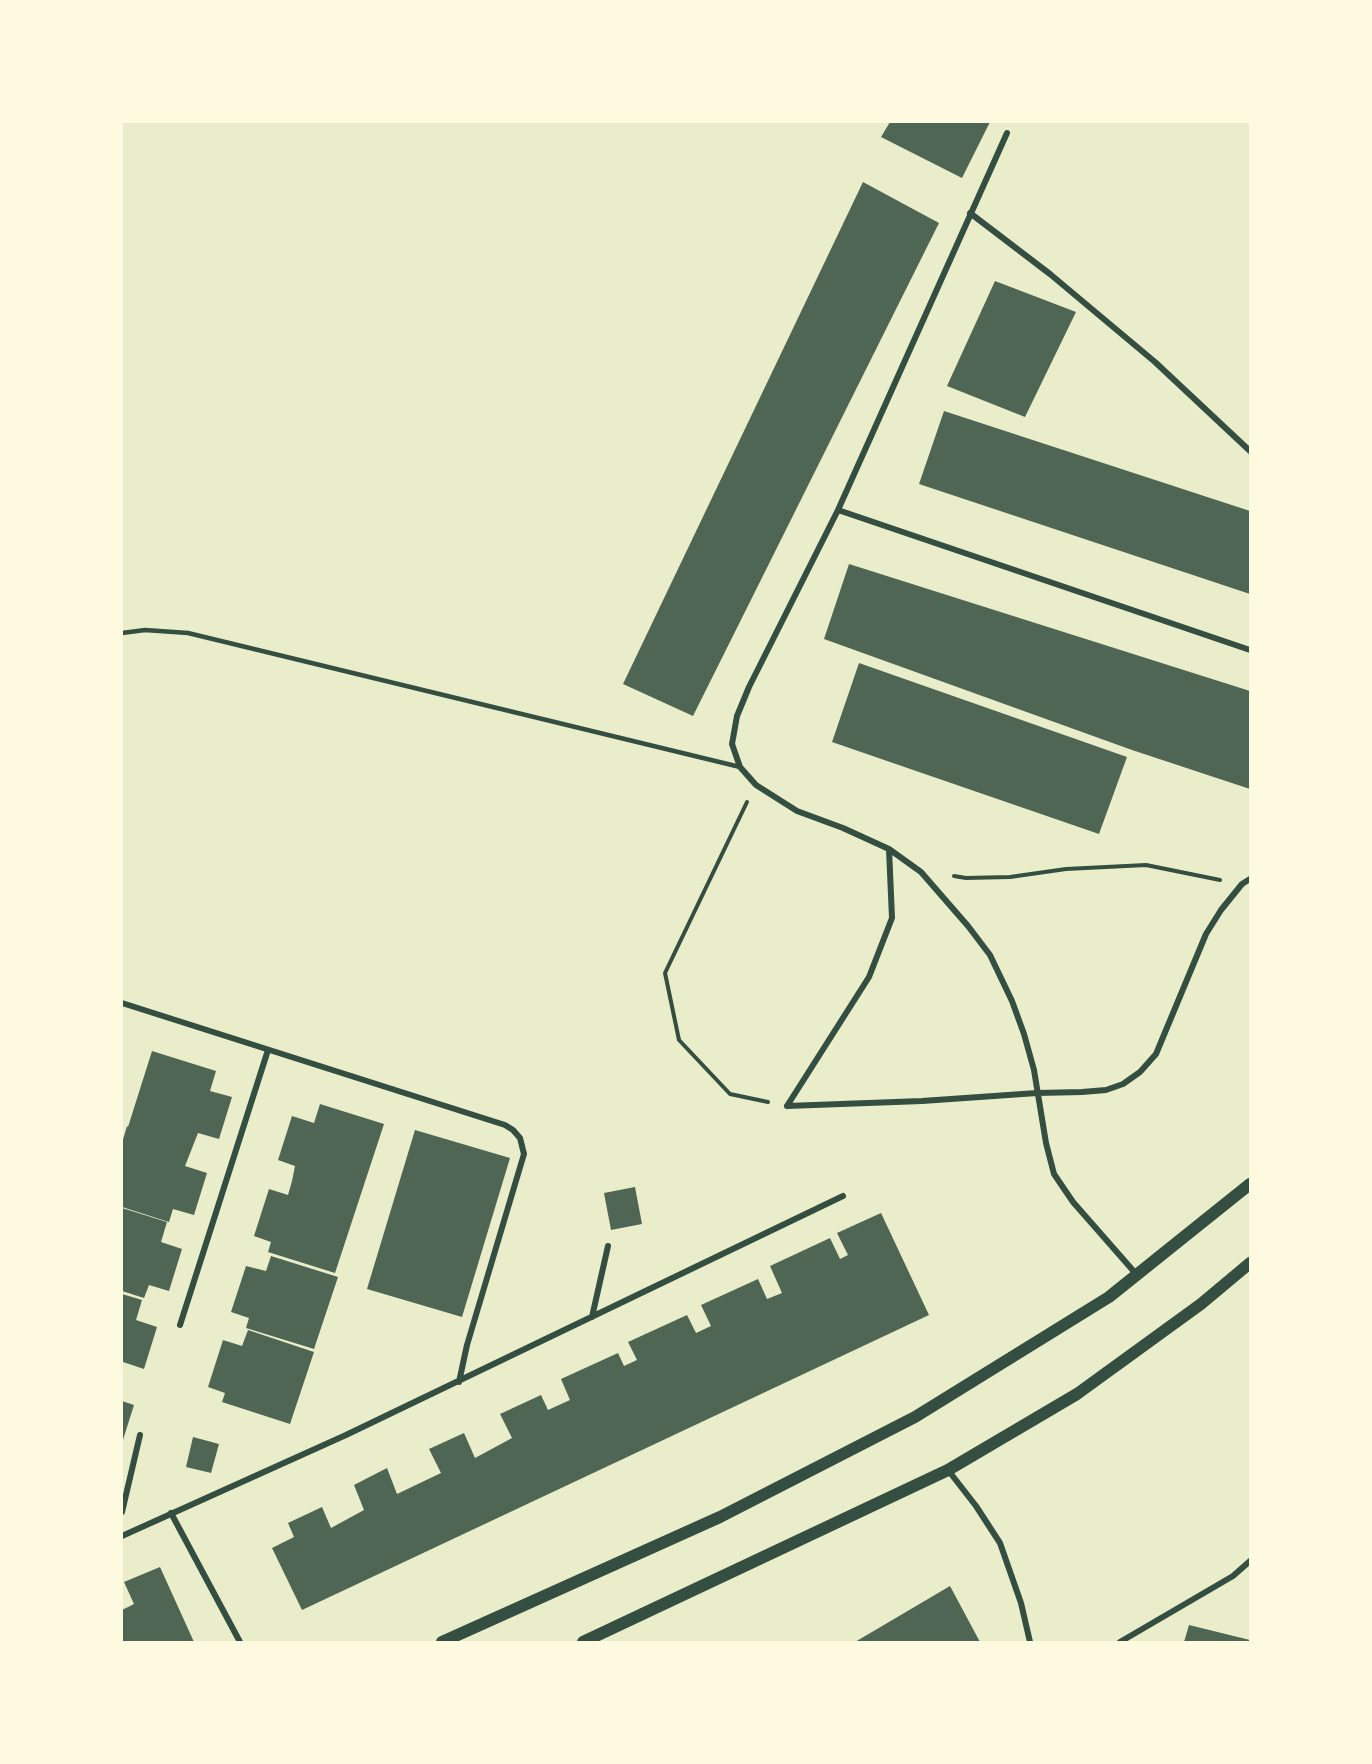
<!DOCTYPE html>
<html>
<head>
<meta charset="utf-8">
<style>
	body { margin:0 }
	#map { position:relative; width:1372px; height:1764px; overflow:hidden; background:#e9edc9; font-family:Bitter,serif }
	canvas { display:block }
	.frame { position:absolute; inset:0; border:123px solid #fefae0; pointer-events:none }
</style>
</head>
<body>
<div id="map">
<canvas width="1372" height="1764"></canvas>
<div class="frame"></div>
</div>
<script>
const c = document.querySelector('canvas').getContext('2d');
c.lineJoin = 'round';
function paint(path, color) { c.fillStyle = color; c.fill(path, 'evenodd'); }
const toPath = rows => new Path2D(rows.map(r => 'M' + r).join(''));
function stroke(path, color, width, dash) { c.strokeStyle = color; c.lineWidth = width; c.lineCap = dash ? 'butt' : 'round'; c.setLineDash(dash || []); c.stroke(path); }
paint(toPath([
	[890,122,990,122,962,178,881,137],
	[863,182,939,223,693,716,623,684],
	[995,281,1076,312,1025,417,947,386],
	[944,411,1250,511,1250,594,919,484],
	[849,564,1250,691,1250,789,1132,750,824,639],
	[859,663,1127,757,1099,834,832,742],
	[152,1051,216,1071,210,1091,232,1097,219,1139,198,1133,185,1166,207,1173,194,1215,173,1209,169,1222,122,1207,122,1143,127,1126,128,1127],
	[320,1104,384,1124,335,1273,268,1252,271,1242,254,1236,269,1189,288,1195,292,1181,295,1166,278,1160,292,1116,314,1123],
	[415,1130,510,1158,462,1317,367,1289],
	[635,1187,642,1224,611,1230,604,1193],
	[122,1208,167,1222,161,1242,182,1249,169,1291,149,1285,144,1298,122,1291],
	[881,1213,929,1315,302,1610,272,1548,294,1537,288,1523,322,1507,331,1528,364,1510,354,1485,387,1468,397,1494,441,1473,429,1449,464,1433,475,1458,512,1438,500,1414,541,1395,548,1410,570,1400,561,1379,618,1353,624,1366,637,1360,628,1342,687,1315,696,1333,711,1326,701,1305,758,1279,767,1299,782,1293,770,1266,830,1238,840,1259,848,1255,837,1233],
	[271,1256,338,1277,314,1349,246,1328,249,1318,231,1312,246,1266,266,1271],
	[122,1294,142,1300,136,1320,157,1327,144,1369,123,1362,122,1366],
	[248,1330,314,1352,290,1424,222,1402,225,1393,208,1387,223,1340,242,1346],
	[122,1401,134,1405,122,1443],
	[193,1437,219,1444,211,1473,186,1467],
	[160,1567,194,1642,122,1642,122,1610,134,1604,124,1582],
	[950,1586,980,1642,855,1642],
	[1189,1625,1250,1640,1250,1642,1184,1642]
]), '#4f6655');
stroke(toPath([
	[747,802,665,973,679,1040,730,1094,768,1102],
	[954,876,966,878,1010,877,1066,869,1146,865,1220,880]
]), '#344e41', 4);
stroke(toPath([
	[122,633,145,630,188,633,740,767]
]), '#344e41', 4.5);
stroke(toPath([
	[1007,133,838,510,749,687,737,716,732,744,740,767,756,785,797,811,843,828,889,849,921,872,968,926,990,955,1012,1001,1024,1034,1034,1070,1046,1143,1054,1174,1073,1202,1137,1275],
	[970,213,1050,274,1155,362,1250,451],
	[838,510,1250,650],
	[122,1003,505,1125,513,1130,520,1138,524,1154,467,1345,459,1382],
	[787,1106,922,1101,1037,1093,1082,1092,1106,1090,1123,1084,1140,1072,1156,1054,1206,934,1221,910,1242,884,1250,879],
	[787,1106,869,977,892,918,889,849],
	[592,1317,608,1246],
	[180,1325,268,1050],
	[948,1470,976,1506,1000,1543,1021,1603,1030,1642],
	[122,1512,140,1435],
	[171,1513,240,1642],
	[122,1536,346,1435,843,1196],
	[1120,1642,1233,1576,1250,1561]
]), '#344e41', 6);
stroke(toPath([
	[442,1642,720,1517,915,1417,1109,1297,1250,1184],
	[583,1642,948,1470,1077,1394,1201,1304,1250,1263]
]), '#344e41', 12);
</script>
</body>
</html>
